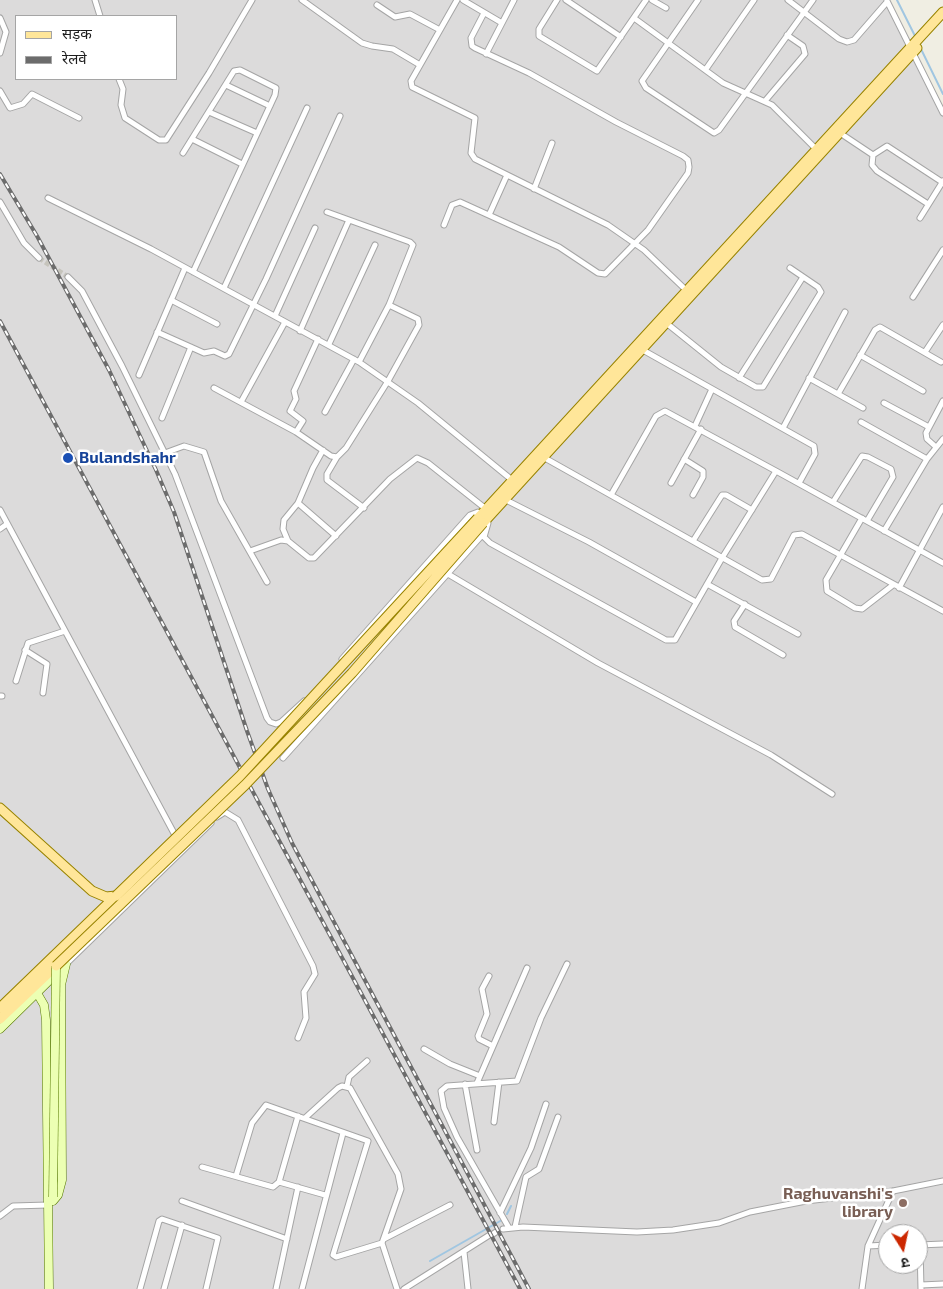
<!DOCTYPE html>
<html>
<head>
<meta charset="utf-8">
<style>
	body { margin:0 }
	#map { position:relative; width:943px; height:1289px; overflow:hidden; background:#f0eee3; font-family:"Exo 2","Noto Sans Devanagari",sans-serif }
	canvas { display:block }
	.legend { position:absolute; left:15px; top:15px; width:162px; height:65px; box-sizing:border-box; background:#fff; border:1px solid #a5a5a5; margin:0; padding:6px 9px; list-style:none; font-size:15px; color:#1e1e1e }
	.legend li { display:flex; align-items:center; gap:10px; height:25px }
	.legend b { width:25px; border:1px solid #a5a5a5 }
	.north { position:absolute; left:878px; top:1224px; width:50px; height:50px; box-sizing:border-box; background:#fff; border:1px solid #a5a5a5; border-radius:50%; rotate:170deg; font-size:14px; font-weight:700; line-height:20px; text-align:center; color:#1e1e1e }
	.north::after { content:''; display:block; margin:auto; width:18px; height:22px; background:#cc2700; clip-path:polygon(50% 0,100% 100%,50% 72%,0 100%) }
</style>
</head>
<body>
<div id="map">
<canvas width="943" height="1289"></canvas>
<ul class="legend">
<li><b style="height:6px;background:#ffe699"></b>सड़क</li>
<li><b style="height:6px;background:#6c6c6c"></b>रेलवे</li>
</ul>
<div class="north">उ</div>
</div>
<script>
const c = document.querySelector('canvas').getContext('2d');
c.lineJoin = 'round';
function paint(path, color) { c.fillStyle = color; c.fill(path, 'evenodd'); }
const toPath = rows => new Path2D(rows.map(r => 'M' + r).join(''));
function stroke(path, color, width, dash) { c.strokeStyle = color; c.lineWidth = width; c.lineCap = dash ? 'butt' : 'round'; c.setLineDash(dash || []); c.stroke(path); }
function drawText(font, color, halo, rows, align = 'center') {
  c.font = font + ' "Exo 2",sans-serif'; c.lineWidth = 5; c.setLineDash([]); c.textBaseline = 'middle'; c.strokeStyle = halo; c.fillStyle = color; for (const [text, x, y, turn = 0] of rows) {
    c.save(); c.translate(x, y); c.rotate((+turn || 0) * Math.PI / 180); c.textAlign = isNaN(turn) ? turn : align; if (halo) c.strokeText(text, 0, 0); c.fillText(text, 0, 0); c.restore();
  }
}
paint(toPath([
	[0,0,890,0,943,115,943,1289,0,1289],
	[16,16,176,16,176,79,16,79],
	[888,1234,918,1234,918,1264,888,1264]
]), '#dcdbdb');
stroke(toPath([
	[897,0,916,38],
	[920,47,943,94],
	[507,1214,511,1206],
	[430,1261,502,1220]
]), '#a0c6e1', 2);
stroke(toPath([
	[39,258,68,277]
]), '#c6c4bc', 5, [5, 2.5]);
const street = toPath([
	[95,0,100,16],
	[302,0,362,43,372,46,393,49,420,65],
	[457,0,411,81,412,87,475,118,471,153,475,159,608,225,644,250,686,290],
	[463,0,502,23],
	[557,0,539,29,539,36,597,71,646,0],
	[566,0,621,37],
	[652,0,666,8],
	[698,0,642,81,646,88,714,133,719,130,813,0],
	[788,0,839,39,847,42,854,40,887,2],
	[887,1,943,113],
	[377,5,395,17,410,14,440,30],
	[0,18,6,32,0,53],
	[634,18,723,83,772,105,816,149],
	[486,54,514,0],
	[706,69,754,0],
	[119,79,123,89,121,105,125,118,159,140,166,140,209,73,252,0],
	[226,85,270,106],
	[0,91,10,108,23,104,32,94,79,118],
	[765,101,805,54,803,46,787,35],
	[209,112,257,133],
	[840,133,873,155,887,146,942,182],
	[192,139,242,164],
	[183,153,234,71,240,70,276,88,275,95,193,272],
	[873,155,872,165,877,171,928,204],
	[534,189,552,143],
	[48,198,151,249,359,362,418,403,512,480],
	[0,202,24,243,39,258],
	[327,212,410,242,413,245,389,305,359,362],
	[489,215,507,175],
	[920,218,943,181],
	[444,225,452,205,460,202,559,247,598,273,605,274,648,230,688,173,689,167,688,160,683,156,616,122,529,73,475,48,472,46,471,38,484,13],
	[68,277,82,291,122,366,175,474,267,718,270,722,276,724,281,722,304,701],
	[224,288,307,108],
	[913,297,943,250],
	[171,300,217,324],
	[275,316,315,228],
	[665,322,721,367,756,387,763,387,821,292,818,287,790,268],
	[300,331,349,220],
	[157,332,204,353,214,351,225,356,229,354,266,279,340,116],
	[329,344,375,245],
	[641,349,814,446,815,454,799,483],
	[925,352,943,325],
	[860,355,923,391],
	[139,375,185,268],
	[739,378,803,277],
	[809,378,863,408],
	[214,388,296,432,331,456,337,457,346,448,388,381,419,325,418,319,389,305],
	[838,394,875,330,880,327,941,362],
	[241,402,285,322],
	[884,403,929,427],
	[325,412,354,359],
	[162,418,191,347],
	[861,422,927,459],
	[695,426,712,389],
	[783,428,845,312],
	[296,432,303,421,290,411,296,399,294,391,318,339],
	[936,447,927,439,926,433,943,401],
	[165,453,184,446,204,452,221,501,267,582],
	[337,457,327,474,327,480,364,508],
	[543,457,762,580,771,579,794,535,802,534,943,611],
	[684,459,703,471,703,477,693,495],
	[776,471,943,563],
	[671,483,701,429],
	[504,499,589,542,696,602],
	[833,502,862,456,868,457,891,469,893,477,867,521],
	[298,503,336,536],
	[0,510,176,837],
	[862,518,826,580,827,591,855,608,862,609,893,585],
	[0,529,7,524],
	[884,531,927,459,943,439],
	[288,541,283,529,284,520,298,503,313,468,323,450],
	[693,541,722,495,726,495,752,510],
	[250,551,281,540,288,541,309,558,314,558,390,479,417,458,428,463,486,509],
	[448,574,598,663,771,755,832,794],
	[707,584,798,634],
	[899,588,943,507],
	[745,604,734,621,735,627,783,655],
	[25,650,47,664,43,693],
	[342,659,470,515,478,512,486,518,488,523,484,537,490,543,666,640,675,640,722,558,776,471,665,411,656,416,611,495],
	[16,681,28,643,65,631],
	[0,696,2,696],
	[283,758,484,533],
	[217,817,225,812,238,820,313,966,315,974,304,992,306,1018,298,1038],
	[66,964,211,823],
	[489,976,482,989,487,1014,478,1036,479,1039,493,1046],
	[424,1049,450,1064,480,1076],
	[477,1083,527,968],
	[465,1084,477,1150],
	[347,1086,349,1077,367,1061],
	[305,1118,338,1088,342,1086,350,1088,398,1174,401,1189,382,1243,397,1289],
	[494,1122,499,1082],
	[202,1167,273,1187,279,1182,325,1195],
	[236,1176,252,1123,266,1105,368,1141,333,1255,336,1257,382,1243],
	[279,1182,298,1116],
	[182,1201,287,1239],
	[500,1213,531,1148,546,1104],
	[0,1216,13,1206,48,1205],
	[515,1227,526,1177,539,1169,558,1117],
	[509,1228,457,1137,444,1108,441,1091,447,1086,517,1081,541,1018,567,964],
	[503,1229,523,1227,637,1232,673,1230,719,1223,750,1212,806,1201,893,1191,943,1181],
	[493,1234,496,1232],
	[384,1239,450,1205],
	[919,1245,943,1244],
	[920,1245,921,1289],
	[868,1246,888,1245],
	[464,1252,468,1289],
	[921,1285,943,1284],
	[140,1289,159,1221,162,1219,218,1238,206,1289],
	[164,1289,182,1225],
	[276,1289,298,1187],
	[302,1289,343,1133],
	[404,1289,488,1236],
	[862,1289,868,1246,893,1191]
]);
const secondary = toPath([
	[37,993,44,1005,46,1020,49,1289],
	[0,1029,59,971],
	[53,1201,58,1195,62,1180,61,985,66,964]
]);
const primary = toPath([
	[478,518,943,12],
	[483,523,917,48],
	[0,808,92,891,106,897,116,896],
	[0,1008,116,896],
	[0,1019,56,966]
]);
stroke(street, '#a5a5a5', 7);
stroke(secondary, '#567a00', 9);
stroke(primary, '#988300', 11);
stroke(street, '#fff', 5);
stroke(secondary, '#ecffb3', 8);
stroke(primary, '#ffe699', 9);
const rail = toPath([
	[0,174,37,236,109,370,156,470,174,512,247,731,268,789,292,843,529,1289],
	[0,321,520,1289]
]);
stroke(rail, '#6c6c6c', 4);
stroke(rail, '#fff', 2, [5.5]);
const secondaryBridge = toPath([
	[53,1197,56,966]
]);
const primaryBridge = toPath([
	[116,896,240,776,478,518],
	[56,966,245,785,352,673,483,523]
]);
stroke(secondaryBridge, '#567a00', 9, []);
stroke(primaryBridge, '#988300', 11, []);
stroke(secondaryBridge, '#ecffb3', 8);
stroke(primaryBridge, '#ffe699', 9);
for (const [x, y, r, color] of [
	[68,458,6,"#1a4fb4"],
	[903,1203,5,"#8d6e63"]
]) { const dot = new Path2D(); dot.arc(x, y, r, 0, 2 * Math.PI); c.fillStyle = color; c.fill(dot); stroke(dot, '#fff', 2); }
drawText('bold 16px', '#164399', '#fff', [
	["Bulandshahr",79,458]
], 'left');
drawText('bold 16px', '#785e54', '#fff', [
	["Raghuvanshi's",893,1194],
	["library",893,1212]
], 'right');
</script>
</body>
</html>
